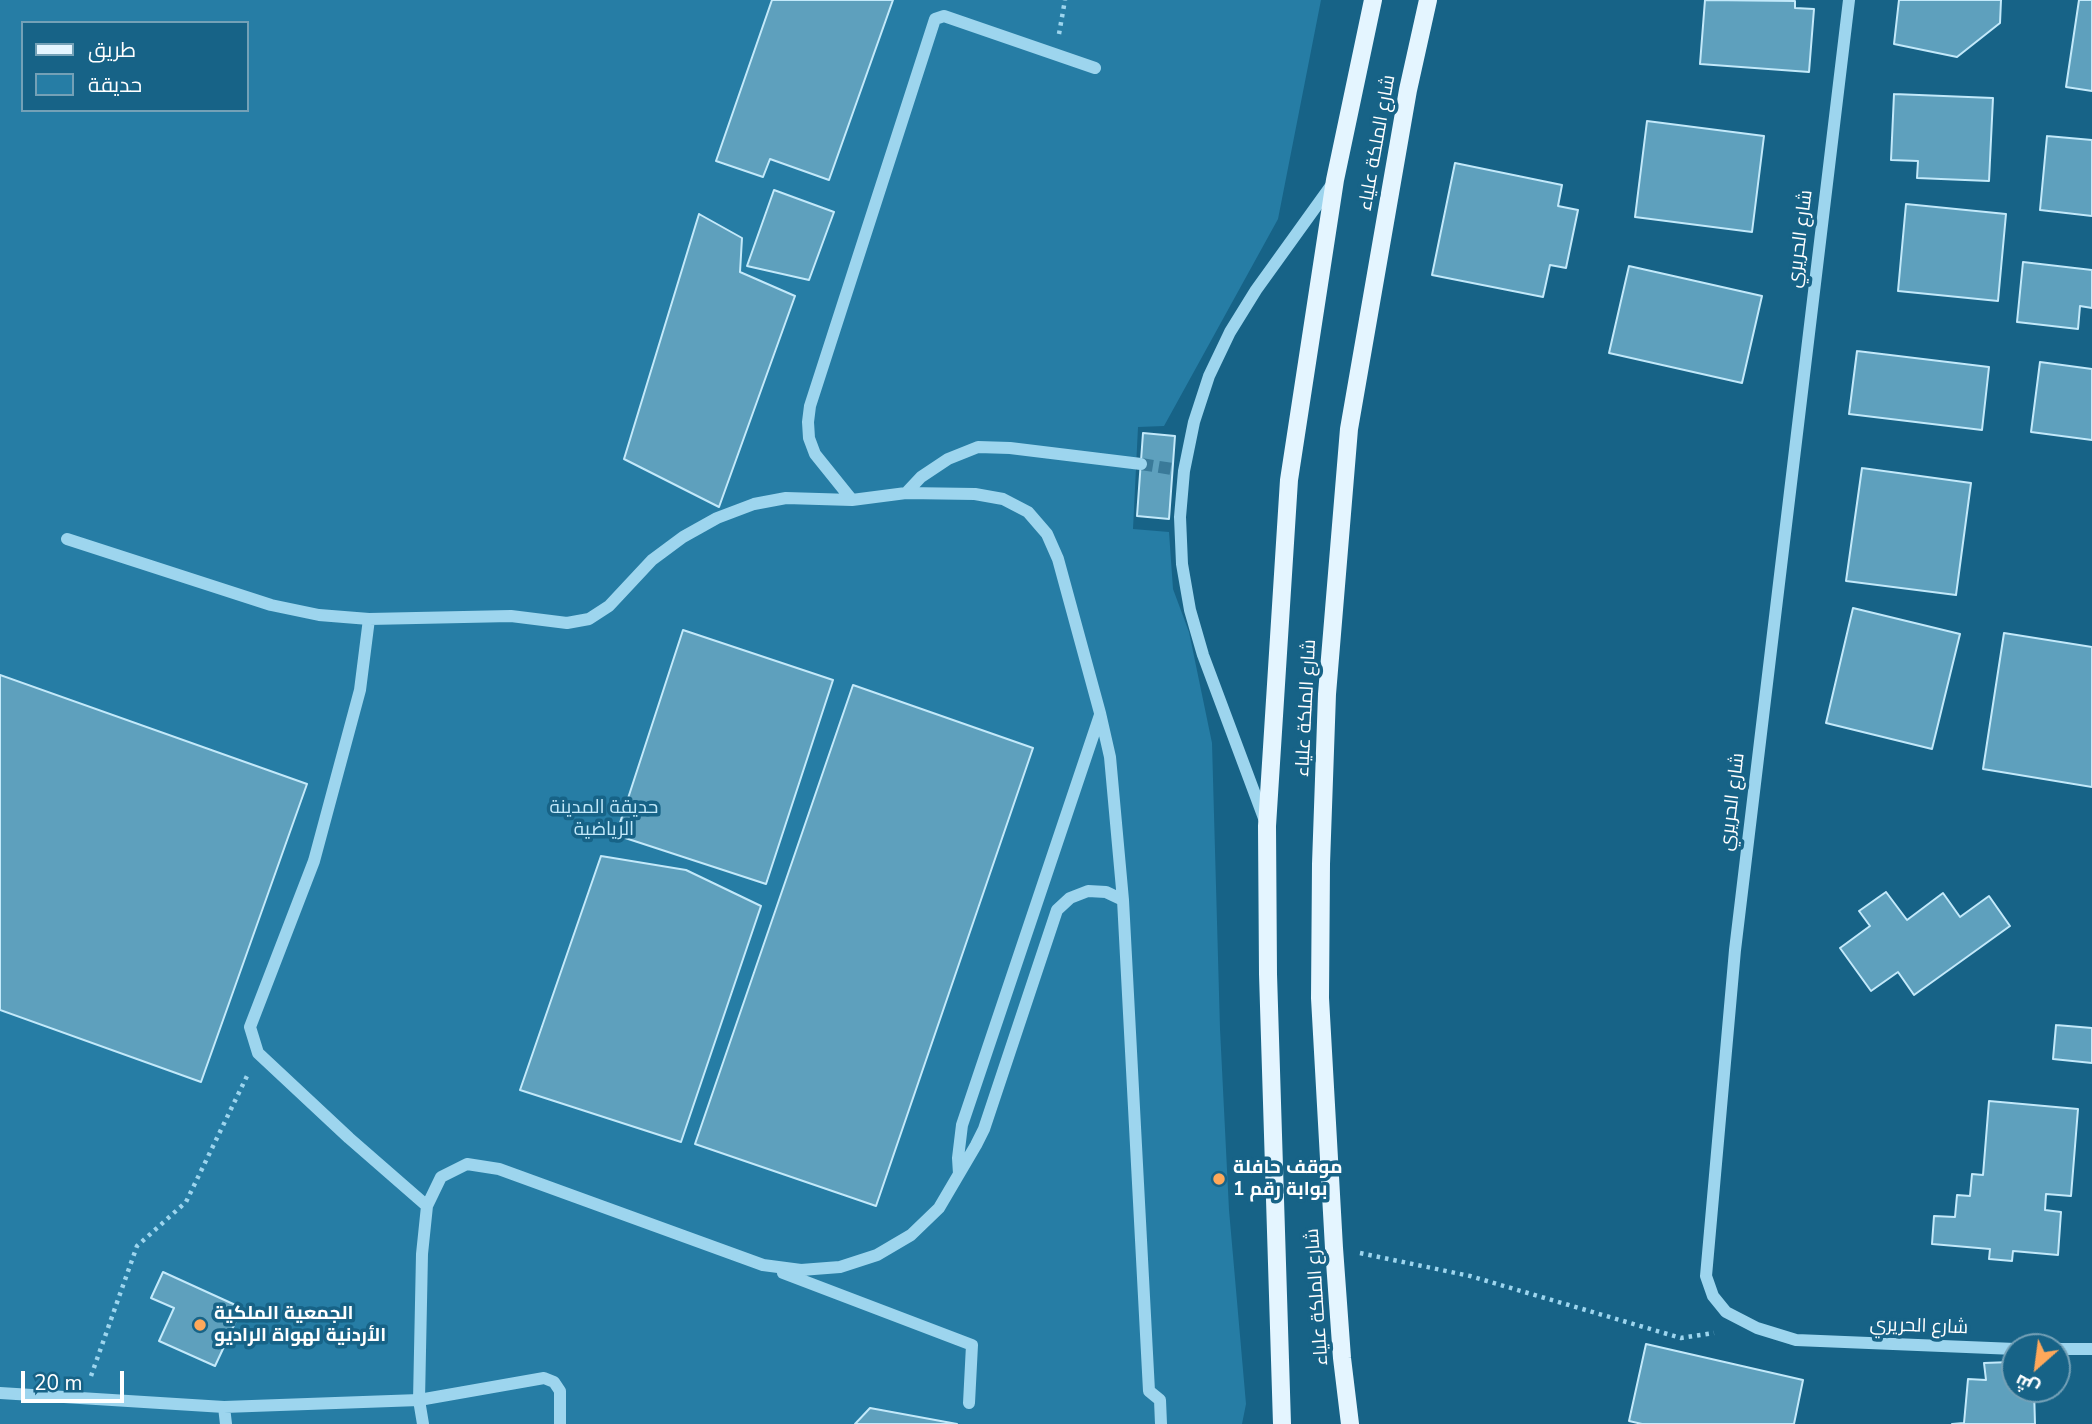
<!DOCTYPE html>
<html>
<head>
<meta charset="utf-8">
<style>
	body { margin:0 }
	#map { position:relative; width:2092px; height:1424px; overflow:hidden; background:#176387; font-family:"Nunito Sans",Cairo,sans-serif }
	canvas { display:block }
	.legend { position:absolute; left:21px; top:21px; width:228px; height:91px; box-sizing:border-box; background:#176387; border:2px solid #74a1b7; margin:0; padding:9px 12px; list-style:none; font-size:21px; color:#fff }
	.legend li { display:flex; align-items:center; gap:14px; height:35px }
	.legend b { width:35px; border:2px solid #74a1b7 }
	.north { position:absolute; left:2001px; top:1333px; width:70px; height:70px; box-sizing:border-box; background:#176387; border:2px solid #74a1b7; border-radius:50%; rotate:208deg; font-size:19px; font-weight:700; line-height:28px; text-align:center; color:#fff }
	.north::after { content:''; display:block; margin:auto; width:24px; height:32px; background:#ffa85a; clip-path:polygon(50% 0,100% 100%,50% 72%,0 100%) }
	.scale { position:absolute; left:21px; top:1371px; width:103px; height:32px; box-sizing:border-box; border:4px solid #fff; border-top:0; padding-left:9px; font-size:21px; line-height:24px; white-space:nowrap; color:#fff; -webkit-text-stroke:5px #176387; paint-order:stroke }
</style>
</head>
<body>
<div id="map">
<canvas width="2092" height="1424"></canvas>
<ul class="legend">
<li><b style="height:9px;background:#e4f5ff"></b>طريق</li>
<li><b style="height:19px;background:#267da5"></b>حديقة</li>
</ul>
<div class="north">ش</div>
<div class="scale">20 m</div>
</div>
<script>
const c = document.querySelector('canvas').getContext('2d');
c.lineJoin = 'round';
function paint(path, color) { c.fillStyle = color; c.fill(path, 'evenodd'); }
const toPath = rows => new Path2D(rows.map(r => 'M' + r).join(''));
function stroke(path, color, width, dash) { c.strokeStyle = color; c.lineWidth = width; c.lineCap = dash ? 'butt' : 'round'; c.setLineDash(dash || []); c.stroke(path); }
function drawText(font, color, halo, rows, align = 'center') {
  c.font = font + ' "Nunito Sans",Cairo,sans-serif'; c.lineWidth = 7; c.setLineDash([]); c.textBaseline = 'middle'; c.strokeStyle = halo; c.fillStyle = color; for (const [text, x, y, turn = 0] of rows) {
    c.save(); c.translate(x, y); c.rotate((+turn || 0) * Math.PI / 180); c.textAlign = isNaN(turn) ? turn : align; if (halo) c.strokeText(text, 0, 0); c.fillText(text, 0, 0); c.restore();
  }
}
paint(toPath([
	[0,0,1321,0,1278,219,1164,426,1138,427,1133,529,1169,532,1173,589,1189,632,1212,743,1220,1029,1229,1210,1246,1404,1242,1424,0,1424],
	[23,23,247,23,247,110,23,110]
]), '#267da5');
const building = toPath([
	[772,0,893,0,829,180,770,159,763,177,716,161,772,0],
	[1705,0,1795,1,1795,8,1814,9,1809,72,1700,64,1705,0],
	[1899,0,2001,0,2000,23,1957,57,1894,44,1899,0],
	[2079,0,2092,0,2092,91,2066,87,2079,0],
	[1894,94,1993,98,1989,181,1917,178,1918,161,1891,160,1894,94],
	[1647,121,1764,136,1752,232,1635,217,1647,121],
	[2047,136,2092,140,2092,216,2040,210,2047,136],
	[1455,163,1562,185,1558,206,1578,210,1566,268,1550,265,1543,297,1432,275,1455,163],
	[774,190,834,212,809,280,747,266,774,190],
	[1906,204,2006,214,1998,301,1898,291,1906,204],
	[699,214,742,238,740,272,795,296,719,507,624,459,699,214],
	[2023,262,2092,270,2092,308,2080,306,2078,329,2017,322,2023,262],
	[1629,266,1762,296,1742,383,1609,353,1629,266],
	[1857,351,1989,367,1982,430,1849,414,1857,351],
	[2040,362,2092,369,2092,440,2031,432,2040,362],
	[1143,433,1175,436,1169,519,1137,516,1143,433],
	[1862,468,1971,483,1956,595,1846,581,1862,468],
	[1853,608,1960,634,1932,749,1826,723,1853,608],
	[683,630,833,680,766,884,616,835,683,630],
	[2004,633,2092,647,2092,787,1983,769,2004,633],
	[0,675,307,784,201,1082,0,1010,0,675],
	[853,685,1033,748,876,1206,695,1144,853,685],
	[601,856,686,870,761,906,681,1142,520,1090,601,856],
	[1886,892,1907,920,1943,893,1960,917,1989,896,2010,926,1914,995,1898,972,1871,991,1840,948,1870,926,1859,911,1886,892],
	[2056,1025,2092,1028,2092,1063,2053,1059,2056,1025],
	[1989,1101,2078,1109,2071,1196,2046,1194,2045,1210,2061,1212,2058,1255,2013,1251,2012,1261,1989,1259,1990,1249,1932,1244,1934,1216,1955,1217,1957,1195,1970,1196,1972,1174,1983,1175,1989,1101],
	[163,1272,242,1308,215,1366,159,1341,174,1308,151,1298,163,1272],
	[1646,1344,1803,1380,1794,1424,1642,1424,1629,1421,1646,1344],
	[2011,1362,2012,1381,2015,1380,2015,1389,2034,1389,2035,1424,1952,1424,1964,1423,1968,1379,1986,1380,1984,1363,2011,1362],
	[870,1408,957,1424,855,1424,870,1408]
]);
paint(building, '#5ea0bd');
stroke(building, '#c3e9fa', 2);
stroke(toPath([
	[1141,464,1172,469]
]), '#3a7a99', 12, [12, 6]);
stroke(toPath([
	[1059,34,1065,0],
	[1360,1253,1470,1276,1681,1338,1714,1333],
	[91,1376,137,1246,186,1202,247,1076]
]), '#9dd5ee', 4.5, [3.5, 5]);
stroke(toPath([
	[1849,0,1735,950,1706,1276,1713,1296,1726,1312,1757,1328,1796,1340,2015,1349],
	[906,493,921,477,948,459,978,447,1010,448,1141,464],
	[852,500,815,454,809,438,808,422,810,406,935,19,944,16,1095,68],
	[67,539,271,605,319,615,369,619,511,616,567,623,589,619,609,606,652,560,683,537,717,518,754,504,786,498,852,500,906,493,975,494,1003,499,1028,512,1047,534,1058,559,1100,713,1110,757,1123,900,1149,1391,1160,1400,1161,1424],
	[369,619,360,690,314,861,250,1027,258,1053,349,1138,427,1206],
	[1265,821,1203,655,1190,610,1182,564,1180,517,1184,471,1194,422,1209,376,1230,332,1256,290,1333,183],
	[959,1174,958,1158,962,1125,1100,715],
	[783,1273,972,1345,969,1403],
	[2057,1349,2092,1349],
	[0,1393,224,1407,419,1400,423,1424],
	[224,1407,226,1424],
	[560,1424,560,1391,554,1382,544,1378,419,1400,422,1254,427,1206,441,1177,467,1164,499,1169,763,1265,801,1270,840,1267,877,1255,911,1235,939,1208,976,1145,984,1129,1057,910,1070,898,1088,891,1106,892,1123,900]
]), '#9dd5ee', 12);
stroke(toPath([
	[1282,1424,1268,974,1267,826,1289,480,1335,180,1373,0],
	[1350,1424,1342,1358,1334,1248,1320,998,1321,864,1327,694,1349,429,1408,90,1428,0]
]), '#e4f5ff', 18);
for (const [x, y, r, color] of [
	[1219,1179,7,"#ffa85a"],
	[200,1325,7,"#ffa85a"]
]) { const dot = new Path2D(); dot.arc(x, y, r, 0, 2 * Math.PI); c.fillStyle = color; c.fill(dot); stroke(dot, '#176387', 2.5); }
drawText('19px', '#fff', '#176387', [
	["شارع الملكة علياء",1378,143,-80],
	["شارع الحريري",1801,239,-83],
	["شارع الملكة علياء",1307,708,-87],
	["شارع الحريري",1733,802,-83],
	["شارع الملكة علياء",1318,1297,-94],
	["شارع الحريري",1919,1327,2]
]);
drawText('19px', '#c3e9fa', '#176387', [
	["حديقة المدينة",604,808],
	["الرياضية",604,830]
]);
drawText('bold 19px', '#fff', '#176387', [
	["موقف حافلة",1233,1168],
	["بوابة رقم 1",1233,1190],
	["الجمعية الملكية",214,1314],
	["الأردنية لهواة الراديو",214,1336]
], 'left');
</script>
</body>
</html>
